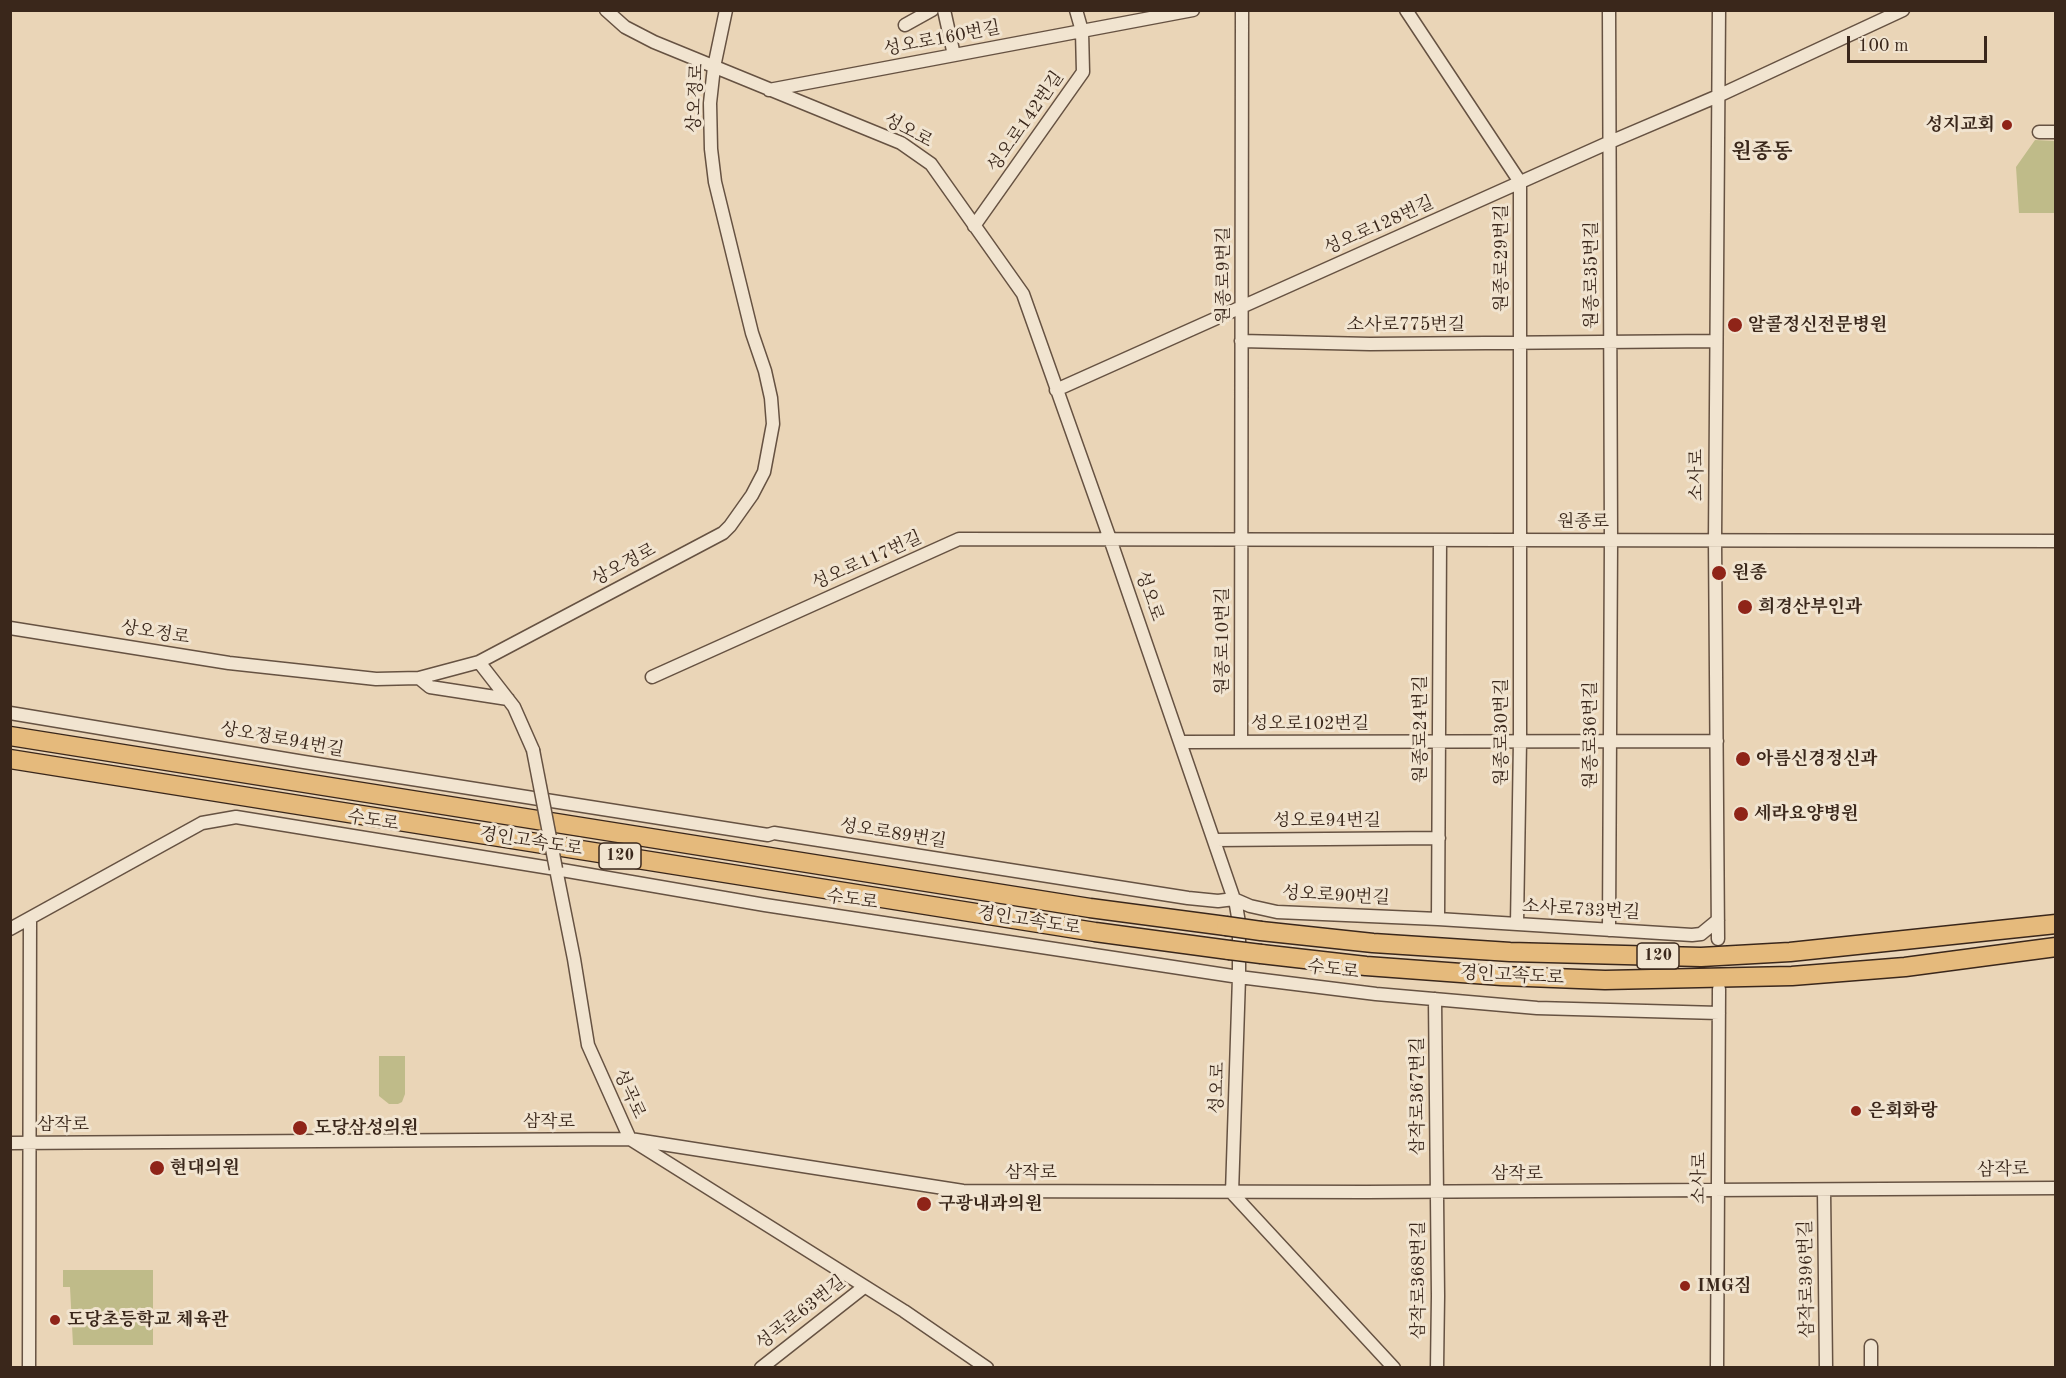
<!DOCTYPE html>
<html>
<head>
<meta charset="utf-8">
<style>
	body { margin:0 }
	#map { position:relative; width:2066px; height:1378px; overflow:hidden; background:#ead5b7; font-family:"Old Standard TT",serif }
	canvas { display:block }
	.frame { position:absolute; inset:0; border:12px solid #3a271b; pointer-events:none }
	.scale { position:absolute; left:1847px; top:36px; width:140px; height:27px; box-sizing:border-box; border:3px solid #3a271b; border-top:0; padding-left:8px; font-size:18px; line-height:21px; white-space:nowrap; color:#3a271b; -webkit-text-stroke:4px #f1e4d0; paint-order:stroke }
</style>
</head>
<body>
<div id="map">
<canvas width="2066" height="1378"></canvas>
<div class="frame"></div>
<div class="scale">100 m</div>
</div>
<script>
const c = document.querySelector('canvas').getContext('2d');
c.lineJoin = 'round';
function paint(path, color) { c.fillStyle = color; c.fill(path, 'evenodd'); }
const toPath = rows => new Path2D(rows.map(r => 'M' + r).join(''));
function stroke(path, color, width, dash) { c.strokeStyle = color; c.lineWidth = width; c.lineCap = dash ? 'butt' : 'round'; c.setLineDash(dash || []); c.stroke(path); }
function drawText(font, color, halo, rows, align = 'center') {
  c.font = font + ' "Old Standard TT","Noto Serif KR",serif'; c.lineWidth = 6; c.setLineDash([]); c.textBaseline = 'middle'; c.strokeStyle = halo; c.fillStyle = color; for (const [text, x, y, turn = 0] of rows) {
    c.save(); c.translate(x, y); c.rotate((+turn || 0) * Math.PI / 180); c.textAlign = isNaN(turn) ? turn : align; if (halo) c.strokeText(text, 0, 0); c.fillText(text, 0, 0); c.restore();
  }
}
paint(toPath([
	[2035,140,2055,141,2055,213,2019,213,2016,167],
	[379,1056,405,1056,405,1094,402,1102,398,1104,389,1104,379,1096],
	[63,1270,153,1270,153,1345,73,1345,70,1287,63,1287]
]), '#bfbb89');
const minor = toPath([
	[606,10,625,27,654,42,901,143,931,164,1023,294,1110,539,1236,905,1239,923,1239,977,1232,1193,1394,1368],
	[944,10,954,55],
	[1406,10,1520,182,1520,741,1517,924],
	[1609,10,1611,540,1609,930],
	[905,25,932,10],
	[769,90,1193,10],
	[2039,132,2056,132],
	[974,226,1083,72,1082,31,1076,10],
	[1241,341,1370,344,1716,341],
	[1056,390,1610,142,1718,96,1903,10],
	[10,628,229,663,376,679,419,678,479,662,723,533,730,526,752,495,764,472,773,424,771,398,765,371,752,333,715,182,711,149,710,103,714,67,726,10],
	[479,662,514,707,533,750],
	[652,677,959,539,2056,541],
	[419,678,430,687,508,699],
	[10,713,304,762,768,835,774,833,1188,898,1218,901,1234,899],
	[1181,742,1717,741],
	[1241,742,1242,10],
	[1215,840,1439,838],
	[556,869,574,959,588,1045,630,1139,904,1311,987,1368],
	[1234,899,1250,906,1277,912,1438,919,1692,935,1701,934,1718,920],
	[1438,919,1440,540],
	[10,929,202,823,236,817,556,869,765,905,1239,977,1376,994,1537,1008,1719,1013],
	[1718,939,1715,540,1719,10],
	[1435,999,1438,1296,1437,1368],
	[10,1143,630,1139,963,1191,1366,1192,2056,1188],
	[1824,1190,1826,1368],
	[1871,1346,1871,1368],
	[29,1368,30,918],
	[761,1368,864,1287],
	[1717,1368,1719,989]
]);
const highway = toPath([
	[10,736,1090,908,1226,926],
	[10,759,1095,932,1229,950],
	[1261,931,1373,943,1510,952,1701,957,1790,952,2056,924],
	[1261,954,1366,966,1502,976,1605,980,1792,976,1905,967,2056,947]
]);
stroke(minor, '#665242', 15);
stroke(highway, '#3a271b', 21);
stroke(minor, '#f1e4d0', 12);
stroke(highway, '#e5ba7c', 18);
const minorBridge = toPath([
	[533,750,556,869]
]);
const highwayBridge = toPath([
	[1226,926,1261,931],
	[1229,950,1261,954]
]);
stroke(minorBridge, '#665242', 15, []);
stroke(highwayBridge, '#3a271b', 21, []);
stroke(minorBridge, '#f1e4d0', 12);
stroke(highwayBridge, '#e5ba7c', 18);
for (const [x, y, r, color] of [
	[2007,125,6,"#8f2418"],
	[1735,325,8,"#8f2418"],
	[1719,573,8,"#8f2418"],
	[1745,607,8,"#8f2418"],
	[1743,759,8,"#8f2418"],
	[1741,814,8,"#8f2418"],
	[1856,1111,6,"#8f2418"],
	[300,1128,8,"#8f2418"],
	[157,1168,8,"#8f2418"],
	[924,1204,8,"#8f2418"],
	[1685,1286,6,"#8f2418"],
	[55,1320,6,"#8f2418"]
]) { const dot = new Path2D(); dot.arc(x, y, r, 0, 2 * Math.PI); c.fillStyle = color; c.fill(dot); stroke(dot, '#f1e4d0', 2); }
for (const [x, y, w] of [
	[620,856,42],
	[1658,956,42]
]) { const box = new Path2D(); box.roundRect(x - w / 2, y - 13, w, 26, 4.5); c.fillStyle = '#f1e4d0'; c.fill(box); stroke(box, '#3a271b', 1.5); }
drawText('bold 16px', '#3a271b', null, [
	["120",620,856],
	["120",1658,956]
]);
drawText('18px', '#3a271b', '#f1e4d0', [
	["성오로160번길",942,39,-11],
	["상오정로",696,98,-87],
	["성오로142번길",1026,122,-55],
	["성오로",908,131,28],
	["성오로128번길",1379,226,-24],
	["원종로29번길",1502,258,-90],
	["원종로9번길",1224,275,-90],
	["원종로35번길",1592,275,-90],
	["소사로775번길",1406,325],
	["소사로",1697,475,-90],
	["원종로",1583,522],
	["성오로117번길",867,561,-24],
	["상오정로",624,565,-28],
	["성오로",1149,596,71],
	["상오정로",155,633,9],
	["원종로10번길",1223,641,-90],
	["성오로102번길",1310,724],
	["원종로24번길",1421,729,-90],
	["원종로30번길",1502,732,-90],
	["원종로36번길",1591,735,-90],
	["상오정로94번길",282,740,10],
	["수도로",373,821,9],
	["성오로94번길",1327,821],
	["성오로89번길",893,834,9],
	["경인고속도로",531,842,9],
	["성오로90번길",1336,896,3],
	["수도로",852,900,8],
	["소사로733번길",1581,910,3],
	["경인고속도로",1029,921,9],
	["수도로",1333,970,7],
	["경인고속도로",1512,976,3],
	["성오로",1218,1088,-88],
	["성곡로",629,1094,66],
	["삼작로367번길",1418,1096,-90],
	["삼작로",549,1122],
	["삼작로",63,1125],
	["삼작로",2003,1170,-1],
	["삼작로",1031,1173],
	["삼작로",1517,1174],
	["소사로",1700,1178,-89],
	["삼작로396번길",1807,1279,-91],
	["삼작로368번길",1419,1280,-90],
	["성곡로63번길",801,1313,-38]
]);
drawText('bold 18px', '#3a271b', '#f1e4d0', [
	["성지교회",1995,125,"right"],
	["알콜정신전문병원",1748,325],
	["원종",1732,573],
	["희경산부인과",1758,607],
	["아름신경정신과",1756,759],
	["세라요양병원",1754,814],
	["은회화랑",1868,1111],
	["도당삼성의원",314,1128],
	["현대의원",170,1168],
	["구광내과의원",938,1204],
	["IMG짐",1697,1286],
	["도당초등학교 체육관",67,1320]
], 'left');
drawText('bold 21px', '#3a271b', '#f1e4d0', [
	["원종동",1762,152]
]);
</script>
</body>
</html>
